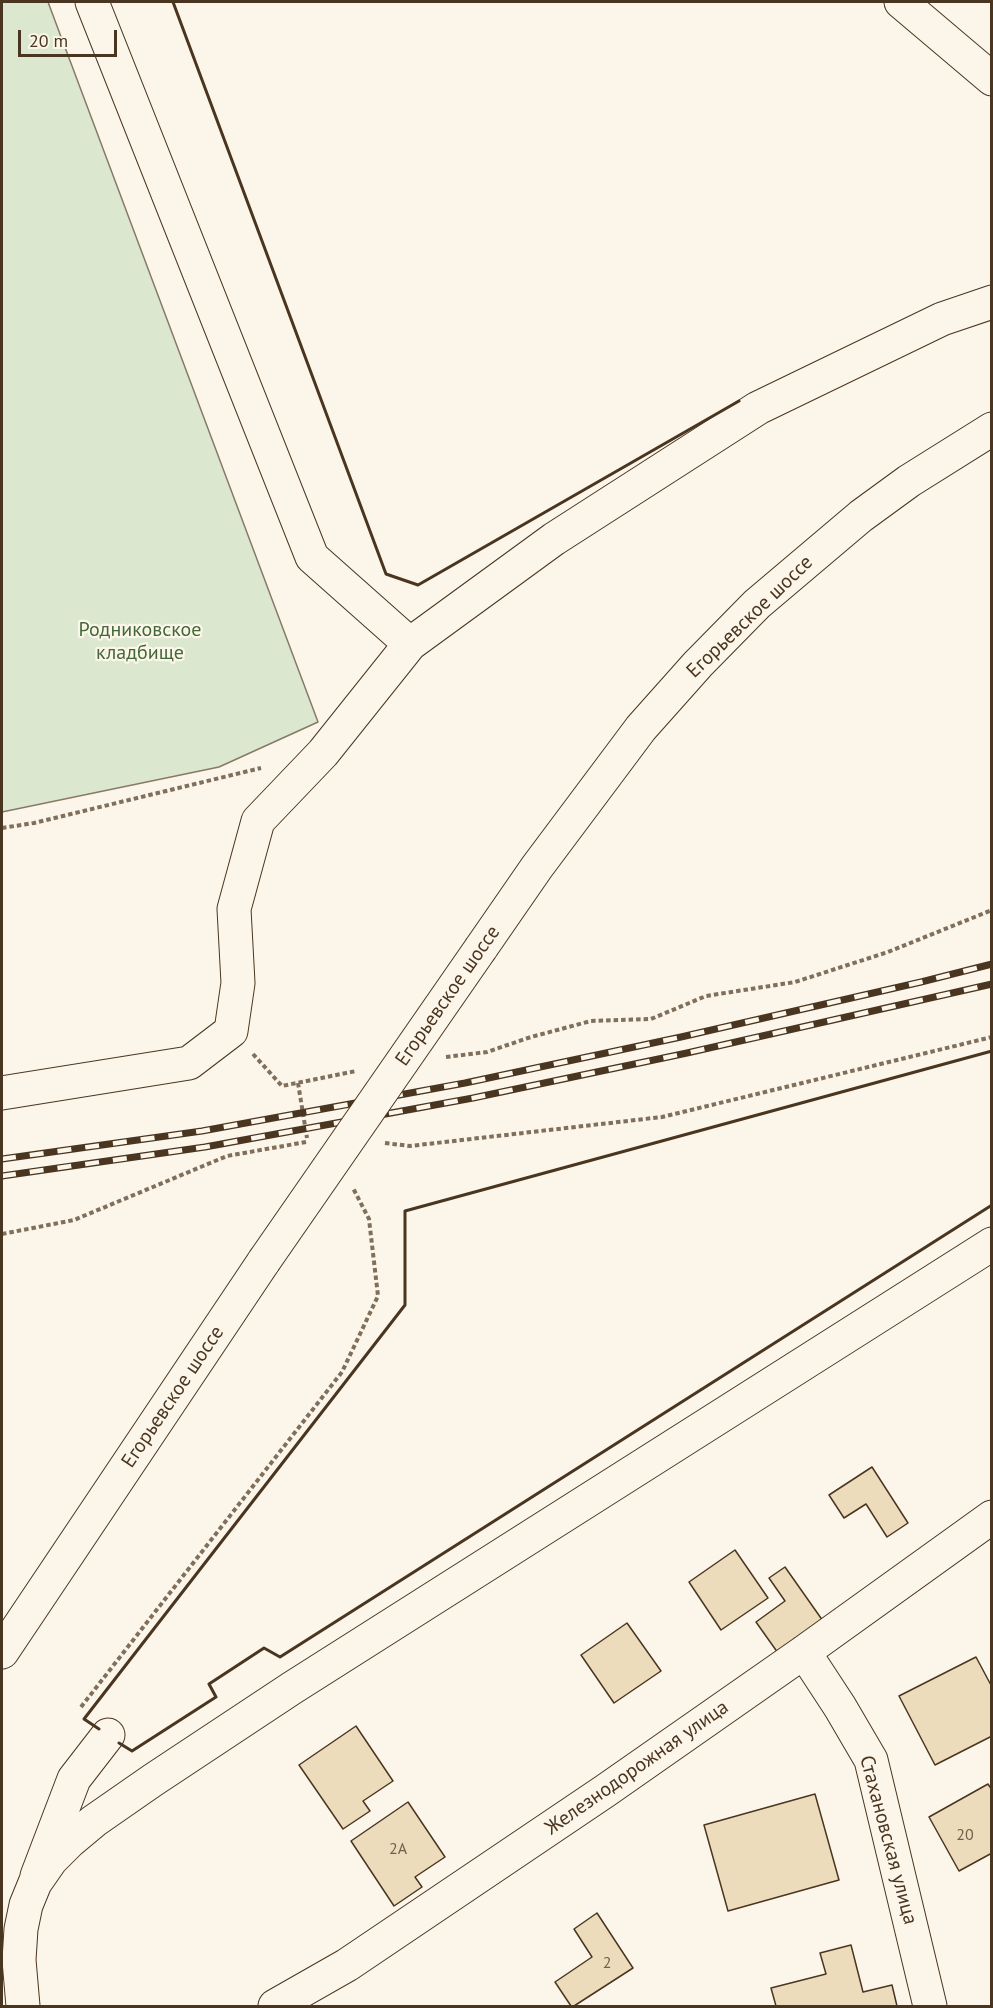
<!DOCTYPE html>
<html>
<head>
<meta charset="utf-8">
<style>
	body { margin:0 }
	#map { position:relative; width:993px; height:2008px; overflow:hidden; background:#fbf6e9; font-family:"PT Sans",sans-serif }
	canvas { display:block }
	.frame { position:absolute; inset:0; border:3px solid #4a3520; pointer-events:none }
	.scale { position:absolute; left:18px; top:30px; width:99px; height:27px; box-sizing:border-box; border:3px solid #4a3520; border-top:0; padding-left:8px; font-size:18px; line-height:21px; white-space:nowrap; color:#4a3520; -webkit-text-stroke:4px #fbf6e9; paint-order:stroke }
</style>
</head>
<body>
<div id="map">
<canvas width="993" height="2008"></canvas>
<div class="frame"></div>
<div class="scale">20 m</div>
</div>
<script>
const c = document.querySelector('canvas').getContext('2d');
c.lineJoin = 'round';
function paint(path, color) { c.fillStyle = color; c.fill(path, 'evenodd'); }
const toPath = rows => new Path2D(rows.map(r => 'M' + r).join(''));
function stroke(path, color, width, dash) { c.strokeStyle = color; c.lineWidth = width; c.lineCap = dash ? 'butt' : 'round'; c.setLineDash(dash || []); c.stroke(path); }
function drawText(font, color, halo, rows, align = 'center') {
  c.font = font + ' "PT Sans",sans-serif'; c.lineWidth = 4.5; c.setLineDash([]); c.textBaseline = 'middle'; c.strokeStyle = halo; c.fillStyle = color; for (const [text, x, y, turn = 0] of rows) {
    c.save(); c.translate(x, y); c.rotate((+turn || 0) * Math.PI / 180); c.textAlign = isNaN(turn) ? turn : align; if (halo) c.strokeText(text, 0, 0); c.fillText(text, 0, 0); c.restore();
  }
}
const green = toPath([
	[2,2,48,2,318,722,219,767,2,812,2,2]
]);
paint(green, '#dce7d0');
stroke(green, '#887966', 1.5);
const building = toPath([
	[872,1467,908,1523,887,1537,866,1504,844,1518,829,1495,872,1467],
	[735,1550,768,1598,721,1630,689,1582,735,1550],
	[785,1567,823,1621,778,1653,756,1622,785,1601,769,1578,785,1567],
	[627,1623,661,1671,614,1703,581,1655,627,1623],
	[976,1657,992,1687,992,1736,935,1765,899,1696,976,1657],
	[356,1726,393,1781,363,1801,370,1811,343,1829,299,1765,356,1726],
	[988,1784,992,1790,992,1853,959,1871,929,1817,988,1784],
	[815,1794,839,1880,728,1911,704,1825,815,1794],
	[408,1802,445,1857,415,1877,422,1887,394,1906,351,1841,408,1802],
	[597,1913,633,1968,574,2006,571,2006,555,1982,592,1957,574,1929,597,1913],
	[851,1945,863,1992,892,1985,897,2006,776,2006,771,1988,826,1974,820,1953,851,1945]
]);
paint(building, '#ecdcbc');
stroke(building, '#4a3520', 1.5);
const minor = toPath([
	[92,2,312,557,410,644],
	[901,2,992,79],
	[2,1093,189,1063,231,1031,238,983,234,909,258,821,323,753,410,644,554,539,758,408,942,319,992,302],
	[804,1652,840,1707,871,1760,930,2006],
	[37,1876,74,1779,108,1735],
	[275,2006,347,1965,605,1791,804,1652,992,1517]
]);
const major = toPath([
	[481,948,537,867,641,728,698,664,757,604,861,516,909,481,992,429],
	[2,1652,264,1261],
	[23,2006,19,1960,21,1929,26,1905,35,1883,51,1860,70,1841,94,1821,153,1780,292,1688,992,1244]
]);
stroke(minor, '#4a3520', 35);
stroke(major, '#4a3520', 35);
stroke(toPath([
	[2,828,34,823,261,768],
	[253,1054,282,1086,356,1071],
	[446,1057,487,1052,531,1037,591,1021,651,1019,706,996,795,982,888,952,992,910],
	[298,1083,307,1138],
	[385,1143,410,1146,662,1117,992,1037],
	[2,1234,74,1220,227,1156,306,1142],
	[81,1707,342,1372,378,1296,369,1219,353,1188]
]), '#7f6f5c', 4, [4.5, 3]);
stroke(minor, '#fbf6e9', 33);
stroke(major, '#fbf6e9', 33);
const rail = toPath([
	[2,1159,202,1131,465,1083,681,1037,921,982,992,964],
	[2,1176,205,1147,473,1098,687,1053,992,984]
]);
stroke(rail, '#4a3520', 7);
stroke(rail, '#fbf6e9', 4.5, [14]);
const majorBridge = toPath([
	[264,1261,481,948]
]);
stroke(majorBridge, '#4a3520', 35, []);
stroke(majorBridge, '#fbf6e9', 33);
stroke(toPath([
	[173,2,386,574,418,585,739,401],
	[99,1729,84,1719,405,1305,405,1211,992,1051],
	[119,1743,132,1751,216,1697,209,1684,264,1648,280,1657,992,1205]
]), '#4a3520', 3);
drawText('16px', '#725f47', null, [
	["20",965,1835],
	["2А",398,1849],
	["2",607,1963]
]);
drawText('20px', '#4a3520', '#fbf6e9', [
	["Егорьевское шоссе",750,617,-44],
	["Егорьевское шоссе",448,996,-55],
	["Егорьевское шоссе",173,1397,-56],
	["Железнодорожная улица",637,1768,-35],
	["Стахановская улица",888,1840,75]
]);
drawText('20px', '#436837', '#fbf6e9', [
	["Родниковское",140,630],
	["кладбище",140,653]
]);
</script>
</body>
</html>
